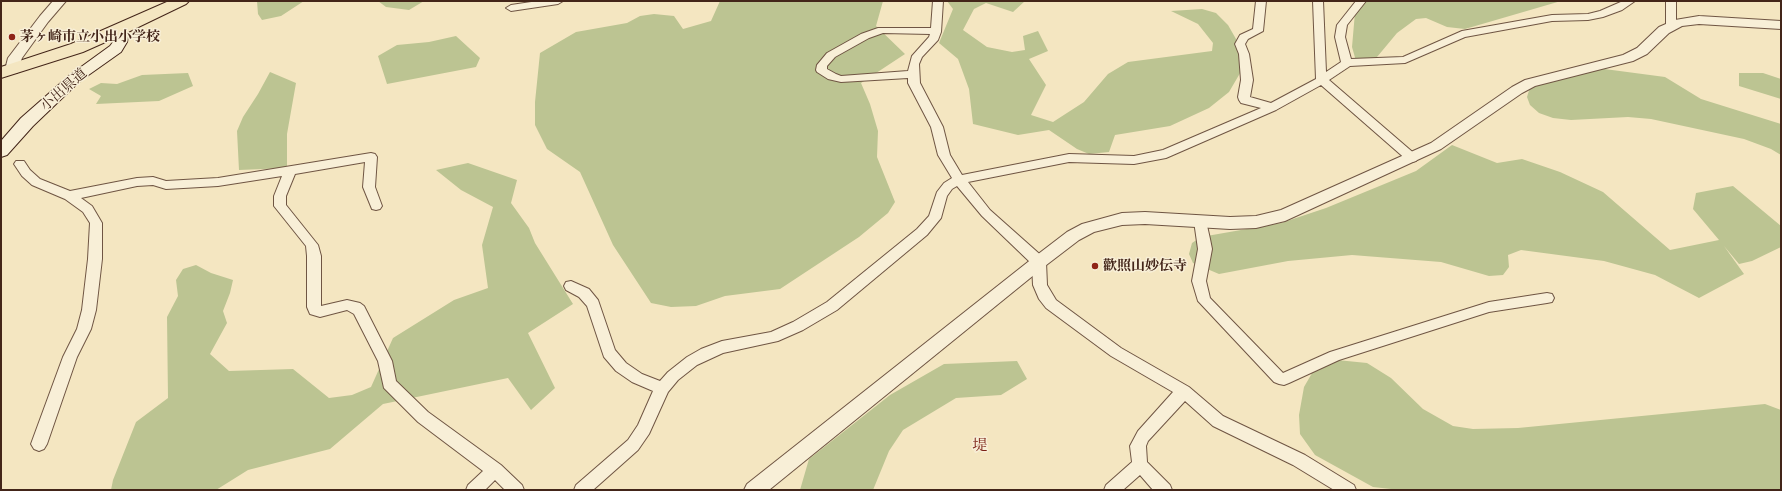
<!DOCTYPE html>
<html>
<head>
<meta charset="utf-8">
<style>
	body { margin:0 }
	#map { position:relative; width:1782px; height:491px; overflow:hidden; background:#f4e6c1; font-family:"Old Standard TT",serif }
	canvas { display:block }
	.frame { position:absolute; inset:0; border:2px solid #432519; pointer-events:none }
</style>
</head>
<body>
<div id="map">
<canvas width="1782" height="491"></canvas>
<div class="frame"></div>
</div>
<script>
const c = document.querySelector('canvas').getContext('2d');
c.lineJoin = 'round';
function paint(path, color) { c.fillStyle = color; c.fill(path, 'evenodd'); }
const toPath = rows => new Path2D(rows.map(r => 'M' + r).join(''));
function stroke(path, color, width, dash) { c.strokeStyle = color; c.lineWidth = width; c.lineCap = dash ? 'butt' : 'round'; c.setLineDash(dash || []); c.stroke(path); }
function drawText(font, color, halo, rows, align = 'center') {
  c.font = font + ' "Old Standard TT","Noto Serif JP",serif'; c.lineWidth = 3; c.setLineDash([]); c.textBaseline = 'middle'; c.strokeStyle = halo; c.fillStyle = color; for (const [text, x, y, turn = 0] of rows) {
    c.save(); c.translate(x, y); c.rotate((+turn || 0) * Math.PI / 180); c.textAlign = isNaN(turn) ? turn : align; if (halo) c.strokeText(text, 0, 0); c.fillText(text, 0, 0); c.restore();
  }
}
paint(toPath([
	[257,1,304,1,281,16,262,20,258,14],
	[378,1,424,1,409,10,386,7],
	[720,1,883,1,876,26,905,54,861,83,870,104,878,131,877,157,895,202,888,213,859,237,780,289,725,296,696,306,671,307,651,303,613,245,580,172,547,149,535,125,535,102,540,53,576,32,627,23,640,16,654,14,674,16,683,29,711,21],
	[947,1,1025,1,1013,12,986,3,974,9,963,30,987,47,1012,52,1025,50,1023,36,1038,31,1048,51,1029,59,1046,85,1031,115,1053,122,1084,102,1108,74,1128,62,1212,51,1213,43,1198,24,1171,11,1202,9,1216,13,1228,25,1236,39,1246,63,1229,92,1209,108,1170,126,1115,135,1109,152,1089,154,1077,149,1049,130,1018,135,973,124,969,89,958,59,939,43,953,9],
	[1356,1,1561,1,1465,29,1447,27,1426,18,1416,19,1397,33,1372,63,1356,61,1352,47],
	[456,36,480,58,476,67,387,84,378,56,397,45,429,42],
	[1569,68,1597,68,1665,77,1701,99,1781,124,1781,155,1771,149,1744,139,1651,119,1628,117,1571,120,1553,118,1539,113,1530,105,1527,97,1531,84],
	[270,72,296,83,287,134,287,168,239,170,237,131,243,117,258,94],
	[188,73,193,86,159,101,96,104,101,96,89,89,101,83,117,84,142,75],
	[1739,73,1763,73,1781,79,1781,99,1739,86],
	[1452,145,1497,163,1522,159,1560,172,1603,192,1670,250,1719,240,1693,209,1696,193,1733,186,1781,226,1781,247,1752,261,1739,264,1724,246,1744,274,1699,298,1655,275,1604,261,1521,250,1508,255,1509,267,1503,275,1489,276,1441,262,1352,255,1288,261,1219,274,1193,263,1189,254,1192,243,1201,237,1281,223,1326,208,1416,171],
	[468,163,517,180,511,203,529,228,535,243,573,304,528,333,555,388,531,410,508,378,383,404,330,449,248,470,216,490,111,490,113,480,136,422,168,398,167,317,178,296,176,280,183,269,196,265,211,273,233,280,230,293,223,311,227,323,210,354,229,371,293,369,329,398,352,395,371,387,393,338,454,300,488,288,482,245,493,207,461,190,436,170],
	[1337,360,1367,363,1391,378,1423,409,1453,426,1473,429,1518,428,1765,404,1781,410,1781,490,1400,490,1373,487,1315,455,1300,434,1299,415,1304,387,1315,368],
	[1017,361,1027,379,1001,395,956,398,903,430,889,451,873,490,800,490,809,459,890,395,944,364]
]), '#bcc492');
const minor = toPath([
	[538,1,563,1,558,4,511,11,506,8,511,5,538,1],
	[933,1,943,1,941,32,938,40,922,57,919,64,920,83,943,127,950,155,962,175,1069,154,1134,156,1163,150,1261,108,1241,103,1239,100,1238,97,1241,80,1239,54,1235,44,1240,35,1253,29,1256,1,1266,1,1263,31,1248,39,1245,44,1249,54,1253,80,1250,97,1271,103,1316,79,1313,1,1323,1,1326,72,1341,62,1335,37,1337,25,1356,1,1366,1,1347,25,1345,37,1351,59,1403,57,1462,31,1552,15,1588,14,1600,11,1623,1,1635,1,1622,10,1603,17,1588,20,1552,21,1465,37,1405,63,1350,66,1329,80,1416,155,1418,158,1416,161,1412,162,1408,161,1321,85,1276,110,1166,158,1134,164,1069,162,968,182,990,210,1044,258,1046,262,1047,285,1056,300,1121,348,1189,387,1223,416,1305,455,1354,485,1356,490,1334,490,1293,465,1213,426,1185,401,1148,441,1146,446,1147,462,1170,485,1172,490,1153,490,1140,475,1123,490,1104,490,1106,485,1132,462,1130,446,1138,431,1173,392,1111,356,1046,308,1039,299,1033,285,1032,264,982,216,957,186,952,189,947,196,941,218,927,235,837,310,803,330,778,341,723,353,697,365,678,380,668,392,649,434,638,450,593,490,574,490,576,485,628,440,638,425,653,391,632,382,616,371,604,357,587,306,579,297,566,290,564,286,566,282,571,281,589,289,598,300,615,350,626,363,642,374,660,381,668,372,687,357,701,349,722,341,771,332,793,322,827,302,917,229,929,216,937,192,944,183,952,178,938,155,931,127,908,83,908,78,841,82,828,79,817,72,816,70,817,65,827,53,861,34,878,28,931,28,933,1],
	[883,33,930,34,929,37,912,56,908,71,841,76,836,74,827,69,827,66,835,57,869,38,883,33],
	[1666,1,1676,1,1676,26,1671,29,1666,26,1666,1],
	[371,153,375,154,377,157,375,187,382,206,380,209,376,210,372,209,363,187,365,162,295,174,286,196,286,205,318,245,321,256,321,306,347,300,360,303,364,306,392,361,396,381,428,412,501,465,522,485,524,490,505,490,495,480,485,490,466,490,468,485,483,471,418,422,384,388,378,361,354,314,347,310,320,317,310,314,307,307,307,256,306,246,274,206,274,196,282,176,218,186,166,189,153,185,137,186,81,198,92,206,102,223,102,259,96,310,91,329,77,357,47,444,44,449,39,451,34,449,31,444,63,357,77,329,82,310,88,259,90,223,83,212,65,199,32,185,22,176,14,164,16,161,24,161,30,170,40,179,70,191,137,178,153,177,166,181,218,178,371,153],
	[1200,216,1204,218,1206,221,1210,239,1212,249,1206,281,1210,298,1283,373,1330,352,1489,302,1547,293,1552,294,1554,298,1552,302,1547,303,1489,312,1339,360,1289,383,1284,385,1279,384,1274,382,1198,301,1192,281,1198,249,1194,221,1196,218,1200,216]
]);
const tertiary = toPath([
	[53,1,66,1,48,22,22,58,17,73,7,73,5,70,8,58,40,16,53,1],
	[1699,16,1781,21,1781,29,1699,24,1682,26,1669,33,1647,54,1633,61,1535,86,1522,93,1441,149,1285,221,1256,228,1230,229,1145,224,1122,225,1094,232,1079,240,1045,266,769,490,744,490,747,484,1033,258,1067,232,1082,224,1122,213,1145,212,1230,217,1256,216,1281,210,1431,143,1512,87,1525,80,1623,55,1637,48,1659,27,1675,20,1699,16]
]);
const secondary = toPath([
	[122,25,127,26,129,29,127,42,121,52,80,81,33,126,7,155,1,157,1,141,21,118,70,75,110,46,113,42,115,29,117,26,122,25]
]);
const primary = toPath([
	[169,1,189,1,186,4,128,32,83,52,1,78,1,67,71,44,169,1]
]);
stroke(minor, '#6f5543', 2);
stroke(tertiary, '#6f5543', 2);
stroke(secondary, '#432519', 2);
stroke(primary, '#432519', 2);
paint(minor, '#f8efd7');
paint(tertiary, '#f8efd7');
paint(secondary, '#f8efd7');
paint(primary, '#f4e6c1');
for (const [x, y, r, color] of [
	[12,37,4,"#8f2418"],
	[1095,266,4,"#8f2418"]
]) { const dot = new Path2D(); dot.arc(x, y, r, 0, 2 * Math.PI); c.fillStyle = color; c.fill(dot); stroke(dot, '#f8efd7', 1.5); }
drawText('bold 14px', '#432519', '#f8efd7', [
	["茅ヶ崎市立小出小学校",20,37],
	["歡照山妙伝寺",1103,266]
], 'left');
drawText('14px', '#432519', '#f8efd7', [
	["小出県道",64,90,-41]
]);
drawText('15px', '#7a1f14', '#f8efd7', [
	["堤",980,446]
]);
</script>
</body>
</html>
